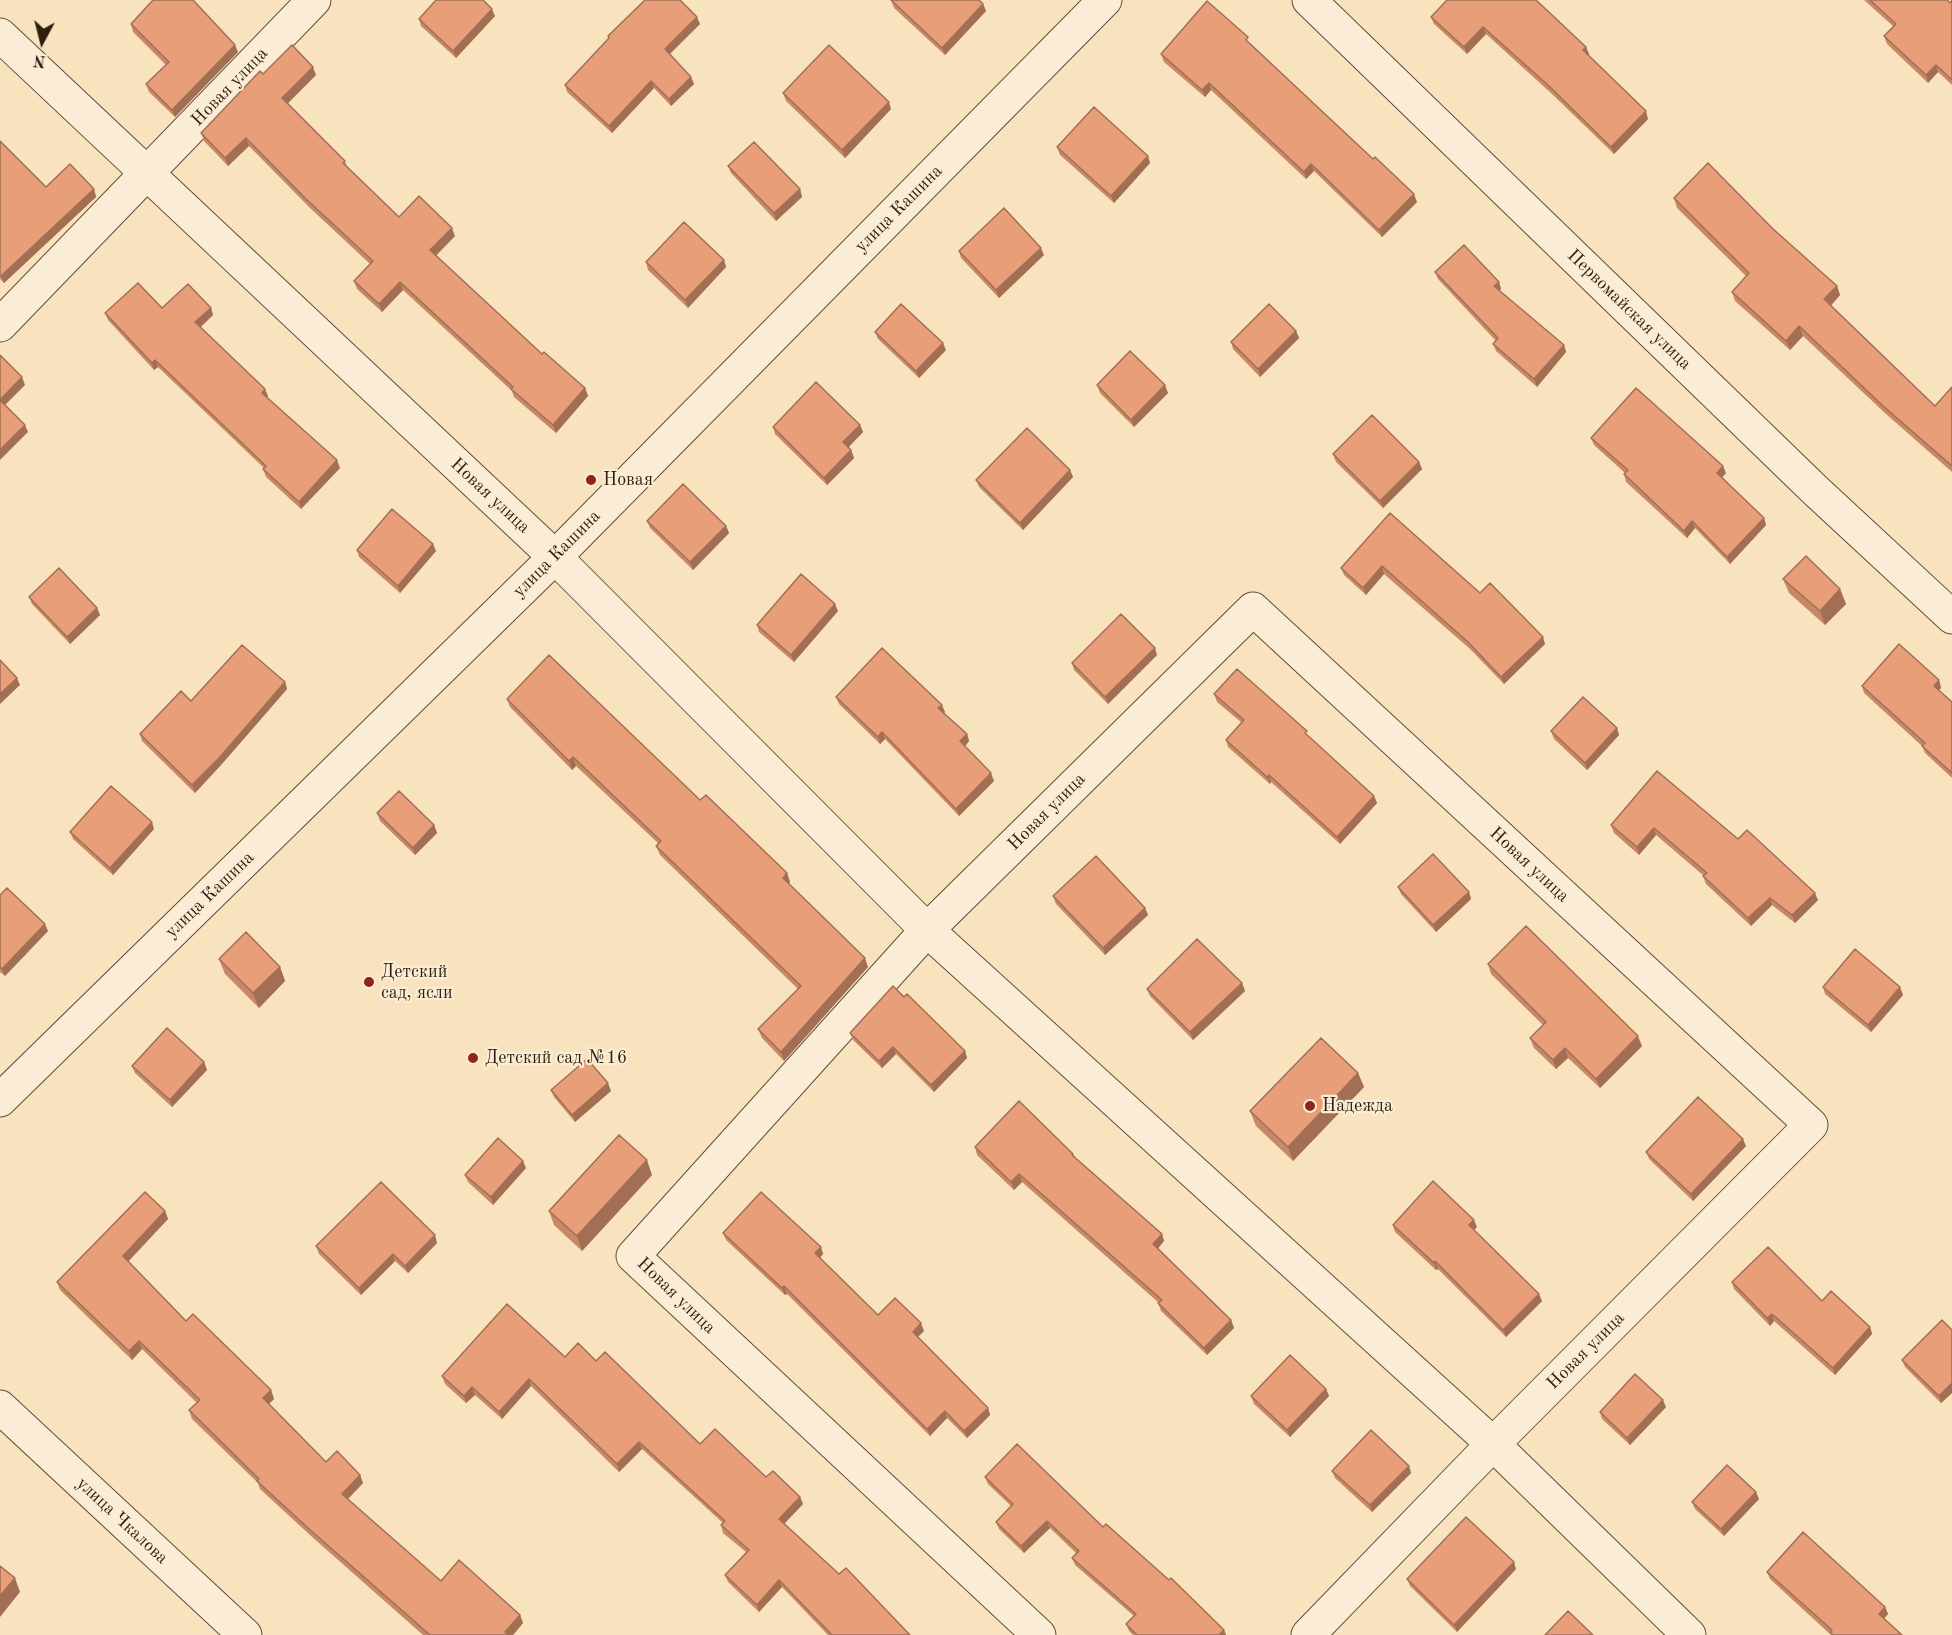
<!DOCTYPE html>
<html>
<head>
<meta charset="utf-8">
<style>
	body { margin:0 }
	#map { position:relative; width:1952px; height:1635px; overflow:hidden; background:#f9e3bf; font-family:"Old Standard TT",serif }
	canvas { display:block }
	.north { position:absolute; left:12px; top:12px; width:60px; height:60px; -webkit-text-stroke:4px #fbedd5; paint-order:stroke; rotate:187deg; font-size:16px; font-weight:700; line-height:24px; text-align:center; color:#2d1e0e }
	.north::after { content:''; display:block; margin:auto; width:21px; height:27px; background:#2d1e0e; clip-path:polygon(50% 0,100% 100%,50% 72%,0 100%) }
</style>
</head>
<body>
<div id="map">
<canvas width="1952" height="1635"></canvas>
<div class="north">N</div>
</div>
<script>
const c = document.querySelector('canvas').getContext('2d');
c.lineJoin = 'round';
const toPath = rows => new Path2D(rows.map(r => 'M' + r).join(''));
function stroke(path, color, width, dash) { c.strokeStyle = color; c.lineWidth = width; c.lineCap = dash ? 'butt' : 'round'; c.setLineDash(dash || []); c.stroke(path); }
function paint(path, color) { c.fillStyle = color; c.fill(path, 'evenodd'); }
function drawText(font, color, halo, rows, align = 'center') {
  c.font = font + ' "Old Standard TT",serif'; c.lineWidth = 4.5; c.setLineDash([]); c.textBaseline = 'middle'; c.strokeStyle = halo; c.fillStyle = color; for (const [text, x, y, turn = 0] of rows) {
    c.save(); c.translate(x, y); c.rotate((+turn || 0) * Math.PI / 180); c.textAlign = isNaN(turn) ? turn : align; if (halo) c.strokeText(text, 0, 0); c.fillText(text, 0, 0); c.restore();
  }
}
const minor = toPath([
	[1309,0,1815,490,1952,617],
	[0,35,555,557,927,930,1493,1444,1689,1635],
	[0,325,314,0],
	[0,1100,555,557,1105,0],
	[0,1407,245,1635],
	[1039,1635,633,1256,927,930,1253,609,1811,1125,1493,1444,1308,1635]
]);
stroke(minor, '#604f3a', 35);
stroke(minor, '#fbedd5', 33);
paint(toPath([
	[891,0,983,4,986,11,945,55,894,8],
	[1864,0,1947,0,1950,3,1952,0,1952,85,1938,72,1928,83,1887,44,1884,36,1894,27],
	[495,16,456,58,421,26,419,19],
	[1431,17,1586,47,1589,54,1588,55,1648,119,1614,154,1552,94,1486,34,1467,54,1434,24],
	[131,24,238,52,175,117,149,92,146,84,166,65,133,32],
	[700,24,669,54,691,77,694,84,671,106,654,88,612,133,567,92,565,85,609,39,608,36],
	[1251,44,1417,202,1382,237,1314,171,1306,179,1211,90,1205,97,1164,62,1161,54],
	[263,74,316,75,288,103,345,161,347,167,399,217,455,236,436,256,542,354,585,388,588,396,556,433,514,397,512,391,403,290,382,312,357,289,354,281,370,264,309,207,249,146,228,166,204,141,201,133],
	[783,93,891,109,845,158,786,101],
	[0,141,46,187,94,189,96,197,4,283,0,279],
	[1057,147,1148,156,1150,163,1114,203,1060,155],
	[728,166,800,189,802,197,776,221,731,173],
	[1674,198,1772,228,1837,286,1840,295,1831,306,1935,406,1952,387,1952,472,1886,414,1803,336,1790,350,1735,301,1732,292,1746,276,1677,208],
	[959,251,1044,255,999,298,961,258],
	[724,260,726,267,688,308,648,270,646,262],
	[1435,272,1499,282,1501,289,1499,291,1564,345,1566,352,1537,387,1496,351,1493,344,1496,341,1438,279],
	[162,308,211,308,213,315,201,327,268,396,267,397,340,468,301,509,266,477,263,469,264,468,158,367,154,370,108,320,105,313],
	[1296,331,1299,338,1260,377,1233,349,1231,342],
	[875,332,946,350,919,378,878,339],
	[1097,385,1168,393,1134,427,1100,393],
	[860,425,863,432,848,447,851,450,854,458,827,485,775,434,773,427],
	[1591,438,1726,473,1722,477,1764,518,1766,525,1730,564,1695,528,1687,538,1626,482,1624,474,1625,473,1594,445],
	[1333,454,1419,462,1422,469,1383,508,1336,462],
	[1070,470,1073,477,1023,530,979,487,976,480],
	[1390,513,1480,593,1545,644,1504,684,1470,649,1384,574,1366,595,1344,575,1341,568],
	[647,521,726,526,729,533,693,570,650,528],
	[357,550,436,551,400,593,359,557],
	[1783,579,1840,589,1846,604,1825,625,1789,593],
	[29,597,97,608,100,615,70,644,32,604],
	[838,611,794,662,759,632,757,625],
	[1157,655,1108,704,1074,670,1072,663],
	[1939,680,1941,688,1939,690,1952,702,1952,778,1925,753,1922,746,1864,693,1862,686],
	[285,682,287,689,221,765,195,793,142,741,140,734,191,701],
	[1214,694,1310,738,1374,796,1377,803,1340,844,1271,782,1270,784,1228,747,1226,740,1241,722,1217,702],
	[836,697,945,712,944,713,967,734,969,741,965,746,994,781,959,816,885,739,880,744,839,704],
	[507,699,700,800,787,873,790,882,789,884,868,967,784,1061,762,1038,758,1029,798,989,660,855,656,846,659,844,576,766,572,770,510,707],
	[1617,728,1619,735,1587,770,1554,739,1551,731],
	[1657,771,1738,839,1818,900,1795,923,1772,905,1751,926,1706,884,1703,876,1704,876,1656,835,1639,855,1614,833,1611,825],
	[377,813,434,825,437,833,415,855,380,821],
	[154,829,113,875,73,839,70,832],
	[1398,887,1469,892,1471,899,1436,932,1401,894],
	[0,895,48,931,5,976,0,972],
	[1053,896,1145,908,1148,915,1105,955,1056,904],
	[219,959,280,967,285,981,259,1008,225,974],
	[1488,964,1642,1046,1600,1088,1568,1058,1556,1069,1534,1048,1530,1038,1543,1025,1491,974],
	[1242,983,1245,991,1193,1040,1150,996,1147,989],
	[1823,987,1903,995,1871,1032,1825,994],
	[904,997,965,1051,967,1058,934,1092,896,1054,882,1068,853,1040,850,1033],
	[204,1062,207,1070,172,1107,135,1073,132,1066],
	[1358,1073,1364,1087,1293,1161,1256,1126,1250,1111],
	[551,1090,611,1091,575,1122,554,1097],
	[1746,1146,1693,1201,1649,1159,1646,1152],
	[975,1147,1073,1154,1075,1157,1162,1234,1164,1241,1158,1248,1231,1320,1234,1328,1207,1355,1161,1311,1158,1303,1159,1303,1022,1182,1014,1190,977,1155],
	[526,1168,493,1205,468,1182,465,1175],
	[652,1175,582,1251,554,1225,549,1211],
	[165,1211,168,1219,128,1261,186,1321,271,1390,274,1399,268,1404,326,1462,360,1475,363,1483,348,1499,441,1581,520,1615,523,1623,513,1635,423,1635,311,1536,260,1489,258,1483,192,1419,189,1410,197,1403,142,1349,132,1360,60,1290,57,1282],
	[1393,1225,1477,1227,1474,1230,1542,1301,1506,1337,1438,1269,1436,1270,1395,1232],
	[723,1233,821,1247,823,1254,820,1258,878,1315,924,1331,918,1337,988,1408,990,1415,967,1438,947,1418,930,1436,787,1294,785,1295,726,1240],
	[437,1243,408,1273,395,1261,361,1295,319,1254,316,1246],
	[1732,1282,1822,1301,1870,1327,1872,1334,1835,1375,1774,1321,1770,1326,1734,1289],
	[1952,1330,1952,1393,1941,1403,1905,1367,1902,1360],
	[565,1357,596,1361,700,1444,766,1477,800,1497,803,1504,784,1524,839,1574,910,1635,828,1635,782,1587,759,1612,728,1582,725,1575,746,1552,723,1533,721,1525,723,1523,642,1449,619,1472,531,1386,502,1419,475,1395,466,1403,445,1384,442,1376],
	[1326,1389,1329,1396,1290,1437,1254,1404,1251,1396],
	[1666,1407,1630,1445,1602,1419,1600,1412],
	[1409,1466,1411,1473,1372,1512,1335,1478,1332,1471],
	[985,1477,1103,1527,1224,1630,1226,1635,1133,1635,1129,1631,1126,1624,1134,1616,1075,1565,1072,1558,1076,1553,1050,1528,1024,1553,999,1529,996,1522,1011,1506,988,1484],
	[1759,1499,1724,1536,1695,1509,1692,1502],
	[1516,1569,1457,1632,1410,1586,1407,1579],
	[1767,1572,1885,1607,1888,1614,1884,1618,1902,1635,1831,1635,1770,1579]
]), '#c78868');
paint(toPath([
	[983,4,986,11,945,55,942,48],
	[492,9,495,16,456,58,453,51],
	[697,17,700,24,667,57,665,49],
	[1483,27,1486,34,1467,54,1464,47],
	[235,45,238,52,175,117,172,110],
	[1586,47,1589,54,1585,58,1583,50],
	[1936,65,1938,72,1928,83,1926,75],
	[313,67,316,75,285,106,282,98],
	[691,77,694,84,671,106,669,99],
	[651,81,654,88,612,133,609,126],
	[1209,83,1211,90,1205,97,1202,90],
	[889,102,891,109,845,158,842,150],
	[1646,111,1648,119,1614,154,1611,147],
	[246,138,249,146,228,166,225,158],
	[1148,156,1150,163,1114,203,1111,196],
	[1311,164,1314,171,1306,179,1304,172],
	[94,189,96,197,4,283,1,276],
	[800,189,802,197,776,221,774,213],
	[1414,194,1417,202,1382,237,1379,230],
	[452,228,455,236,433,258,430,250],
	[1041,248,1044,255,999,298,996,290],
	[724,260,726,267,688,308,685,300],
	[400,282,403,290,382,312,379,304],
	[1499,282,1501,289,1497,293,1494,286],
	[1837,286,1840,295,1827,309,1824,299],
	[211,308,213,315,198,329,195,322],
	[1799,326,1803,336,1790,350,1786,341],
	[1296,331,1299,338,1260,377,1258,369],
	[943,343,946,350,919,378,916,371],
	[1564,345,1566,352,1537,387,1534,379],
	[155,360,158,367,154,370,152,363],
	[22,377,25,385,3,407,0,400],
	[1165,385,1168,393,1134,427,1131,420],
	[585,388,588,396,556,433,553,425],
	[265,389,268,396,264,400,262,393],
	[25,425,28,432,0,460,0,450],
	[860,425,863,432,846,450,843,442],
	[851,450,854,458,827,485,824,478],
	[337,460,340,468,301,509,299,502],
	[1419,462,1422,469,1383,508,1380,501],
	[1723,466,1726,473,1720,480,1717,473],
	[1070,470,1073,477,1023,530,1020,523],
	[1764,518,1766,525,1730,564,1727,557],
	[1692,521,1695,528,1687,538,1684,531],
	[726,526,729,533,693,570,690,562],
	[433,544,436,551,400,593,398,586],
	[1382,566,1384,574,1366,595,1363,588],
	[1840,589,1846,604,1825,625,1820,611],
	[835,604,838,611,794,662,791,655],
	[97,608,100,615,70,644,67,637],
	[1543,637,1545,644,1504,684,1501,677],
	[1155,648,1157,655,1108,704,1105,697],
	[17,678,20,685,0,704,0,694],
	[1939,680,1941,688,1936,693,1934,686],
	[285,682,287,689,221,765,195,793,192,785],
	[942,705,945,712,941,716,938,708],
	[1617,728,1619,735,1587,770,1585,763],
	[882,732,885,739,880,744,878,737],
	[967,734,969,741,963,749,960,741],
	[573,757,576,766,572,770,569,761],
	[991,773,994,781,959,816,956,809],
	[1269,775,1271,782,1270,784,1267,777],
	[1374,796,1377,803,1340,844,1337,837],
	[152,822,154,829,113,875,110,868],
	[434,825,437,833,415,855,413,848],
	[1654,828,1656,835,1639,855,1637,847],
	[787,873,790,882,786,887,783,878],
	[1469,892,1471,899,1436,932,1433,925],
	[1815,893,1818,900,1795,923,1792,915],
	[1770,898,1772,905,1751,926,1748,918],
	[1145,908,1148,915,1105,955,1103,948],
	[45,924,48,931,5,976,2,969],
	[865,958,868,967,784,1061,781,1052],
	[280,967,285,981,259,1008,253,993],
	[1242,983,1245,991,1193,1040,1190,1032],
	[1900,987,1903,995,1871,1032,1868,1025],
	[1638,1036,1642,1046,1600,1088,1596,1079],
	[893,1047,896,1054,882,1068,879,1061],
	[1565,1048,1568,1058,1556,1069,1553,1060],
	[965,1051,967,1058,934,1092,931,1085],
	[204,1062,207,1070,172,1107,170,1100],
	[1358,1073,1364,1087,1293,1161,1288,1147],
	[608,1083,611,1091,575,1122,572,1115],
	[1743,1139,1746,1146,1693,1201,1691,1194],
	[647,1160,652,1175,582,1251,577,1236],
	[523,1161,526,1168,493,1205,491,1197],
	[1019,1174,1022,1182,1014,1190,1011,1182],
	[165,1211,168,1219,126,1264,123,1256],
	[1474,1220,1477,1227,1472,1232,1469,1225],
	[1162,1234,1164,1241,1156,1251,1153,1244],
	[435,1235,437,1243,408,1273,405,1266],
	[821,1247,823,1254,817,1261,815,1253],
	[393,1254,395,1261,361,1295,359,1288],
	[1435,1261,1438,1269,1436,1270,1434,1263],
	[784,1286,787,1294,785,1295,782,1288],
	[1539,1294,1542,1301,1506,1337,1503,1330],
	[1772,1314,1774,1321,1770,1326,1767,1318],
	[1231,1320,1234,1328,1207,1355,1204,1348],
	[921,1323,924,1331,915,1339,913,1332],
	[1870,1327,1872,1334,1835,1375,1833,1368],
	[139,1341,142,1349,132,1360,129,1351],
	[529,1379,531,1386,502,1419,499,1412],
	[1952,1383,1952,1393,1941,1403,1939,1396],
	[472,1387,475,1395,466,1403,464,1396],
	[1326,1389,1329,1396,1290,1437,1287,1430],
	[271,1390,274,1399,266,1407,263,1398],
	[1663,1400,1666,1407,1630,1445,1627,1438],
	[988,1408,990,1415,967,1438,964,1431],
	[945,1411,947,1418,930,1436,927,1429],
	[639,1442,642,1449,619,1472,617,1464],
	[1409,1466,1411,1473,1372,1512,1370,1505],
	[360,1475,363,1483,345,1502,342,1494],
	[1756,1492,1759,1499,1724,1536,1721,1529],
	[800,1497,803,1504,782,1526,779,1519],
	[1047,1521,1050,1528,1024,1553,1021,1546],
	[1514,1562,1516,1569,1457,1632,1454,1625],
	[15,1578,20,1592,0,1617,0,1596],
	[779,1580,782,1587,759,1612,757,1605],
	[1885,1607,1888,1614,1882,1621,1879,1614],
	[520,1615,523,1623,513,1635,506,1635,505,1632],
	[1224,1630,1226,1635,1219,1635]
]), '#a26f55');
const building = toPath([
	[153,0,193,0,235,45,172,110,146,84,169,62,131,24,153,0],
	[436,0,483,0,492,9,453,51,419,19,436,0],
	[645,0,680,0,697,17,665,49,691,77,669,99,651,81,609,126,565,85,609,38,608,36,645,0],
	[891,0,979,0,983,4,942,48,891,0],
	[1447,0,1536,0,1586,47,1583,50,1646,111,1611,147,1549,86,1483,27,1464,47,1431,17,1447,0],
	[1870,0,1947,0,1950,3,1952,0,1952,80,1936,65,1926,75,1884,36,1896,24,1870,0],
	[1207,1,1248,37,1246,40,1373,159,1375,157,1414,194,1379,230,1311,164,1304,172,1209,83,1202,90,1161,54,1207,1],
	[292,45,313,67,282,98,345,161,343,163,399,217,419,196,452,228,430,250,542,354,544,352,585,388,553,425,511,389,513,387,400,282,379,304,354,281,373,261,306,199,246,138,225,158,201,133,260,71,263,74,292,45],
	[829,45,889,102,842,150,783,93,829,45],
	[1094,107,1148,156,1111,196,1057,147,1094,107],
	[0,141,46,187,70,164,94,189,1,276,0,275,0,141],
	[754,142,800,189,774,213,728,166,754,142],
	[1708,163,1772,228,1837,286,1824,299,1935,406,1952,387,1952,466,1882,405,1799,326,1786,341,1732,292,1749,273,1674,198,1708,163],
	[1004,208,1041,248,996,290,959,251,1004,208],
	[684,222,724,260,685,300,646,262,684,222],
	[1464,245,1499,282,1494,286,1564,345,1534,379,1493,344,1498,338,1435,272,1464,245],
	[138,283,162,308,188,284,211,308,195,322,265,389,262,393,337,460,299,502,263,469,266,466,155,360,152,363,105,313,138,283],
	[901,304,943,343,916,371,875,332,901,304],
	[1269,304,1296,331,1258,369,1231,342,1269,304],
	[1130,351,1165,385,1131,420,1097,385,1130,351],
	[0,355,22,377,0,400,0,355],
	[816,382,860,425,843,442,851,450,824,478,773,427,816,382],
	[1636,388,1723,466,1717,473,1764,518,1727,557,1692,521,1684,531,1624,474,1628,470,1591,438,1636,388],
	[0,400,25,425,0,450,0,400],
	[1372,415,1419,462,1380,501,1333,454,1372,415],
	[1027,428,1070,470,1020,523,976,480,1027,428],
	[683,484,726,526,690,562,647,521,683,484],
	[392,509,433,544,398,586,357,550,392,509],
	[1390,513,1480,593,1490,583,1543,637,1501,677,1468,642,1382,566,1363,588,1341,568,1390,513],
	[1806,556,1840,589,1820,611,1783,579,1806,556],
	[59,568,97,608,67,637,29,597,59,568],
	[801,574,835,604,791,655,757,625,801,574],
	[1121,614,1155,648,1105,697,1072,663,1121,614],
	[1899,644,1939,680,1934,686,1952,702,1952,773,1922,746,1925,743,1862,686,1899,644],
	[242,645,285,682,219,758,192,785,140,734,181,691,191,701,242,645],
	[882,648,942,705,938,708,967,734,960,741,991,773,956,809,882,732,878,737,836,697,882,648],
	[549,655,700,800,706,795,787,873,783,878,865,958,781,1052,758,1029,801,986,656,846,661,841,573,757,569,761,507,699,549,655],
	[0,660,17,678,0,694,0,660],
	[1237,669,1307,731,1305,733,1374,796,1337,837,1269,775,1267,777,1226,740,1244,720,1214,694,1237,669],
	[1583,697,1617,728,1585,763,1551,731,1583,697],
	[1657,771,1738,839,1747,830,1815,893,1792,915,1770,898,1748,918,1703,876,1707,873,1654,828,1637,847,1611,825,1657,771],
	[111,786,152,822,110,868,70,832,111,786],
	[399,791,434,825,413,848,377,813,399,791],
	[1433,854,1469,892,1433,925,1398,887,1433,854],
	[1096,856,1145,908,1103,948,1053,896,1096,856],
	[7,888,45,924,2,969,0,967,0,895,7,888],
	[1526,926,1638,1036,1596,1079,1565,1048,1553,1060,1530,1038,1546,1022,1488,964,1526,926],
	[246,932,280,967,253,993,219,959,246,932],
	[1197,939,1242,983,1190,1032,1147,989,1197,939],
	[1855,949,1900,987,1868,1025,1823,987,1855,949],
	[893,986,904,997,907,994,965,1051,931,1085,893,1047,879,1061,850,1033,893,986],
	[167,1028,204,1062,170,1100,132,1066,167,1028],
	[1321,1038,1358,1073,1288,1147,1250,1111,1321,1038],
	[587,1059,608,1083,572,1115,551,1090,587,1059],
	[1698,1097,1743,1139,1691,1194,1646,1152,1698,1097],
	[1019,1101,1073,1154,1072,1155,1162,1234,1153,1244,1231,1320,1204,1348,1158,1303,1162,1300,1019,1174,1011,1182,975,1147,1019,1101],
	[619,1135,647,1160,577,1236,549,1211,619,1135],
	[498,1138,523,1161,491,1197,465,1175,498,1138],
	[1433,1181,1474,1220,1469,1225,1539,1294,1503,1330,1435,1261,1434,1263,1393,1225,1433,1181],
	[381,1182,435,1235,405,1266,393,1254,359,1288,316,1246,381,1182],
	[145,1192,165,1211,123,1256,186,1321,193,1314,271,1390,263,1398,326,1462,337,1451,360,1475,342,1494,441,1581,459,1560,520,1615,505,1632,508,1635,430,1635,308,1528,257,1481,259,1479,189,1410,200,1400,139,1341,129,1351,57,1282,145,1192],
	[761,1192,821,1247,815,1253,878,1315,895,1298,921,1323,913,1332,988,1408,964,1431,945,1411,927,1429,784,1286,782,1288,723,1233,761,1192],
	[1768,1247,1822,1301,1831,1291,1870,1327,1833,1368,1772,1314,1767,1318,1732,1282,1768,1247],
	[507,1304,565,1357,578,1343,596,1361,605,1352,700,1444,715,1429,766,1477,773,1471,800,1497,779,1519,839,1574,846,1568,910,1635,832,1635,779,1580,757,1605,725,1575,749,1550,721,1525,725,1521,639,1442,617,1464,529,1379,499,1412,472,1387,464,1396,442,1376,507,1304],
	[1942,1320,1952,1330,1952,1383,1939,1396,1902,1360,1942,1320],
	[1290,1355,1326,1389,1287,1430,1251,1396,1290,1355],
	[1635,1374,1663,1400,1627,1438,1600,1412,1635,1374],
	[1371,1430,1409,1466,1370,1505,1332,1471,1371,1430],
	[1017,1444,1103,1527,1106,1524,1169,1580,1171,1578,1224,1630,1219,1635,1137,1635,1126,1624,1136,1614,1072,1558,1079,1551,1047,1521,1021,1546,996,1522,1013,1504,985,1477,1017,1444],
	[1727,1465,1756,1492,1721,1529,1692,1502,1727,1465],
	[1466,1517,1514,1562,1454,1625,1407,1579,1466,1517],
	[1803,1532,1885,1607,1879,1614,1902,1635,1833,1635,1830,1632,1832,1630,1767,1572,1803,1532],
	[0,1566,15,1578,0,1596,0,1566],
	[1568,1611,1593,1635,1545,1635,1568,1611]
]);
paint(building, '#e79e79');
stroke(building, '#a26f55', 1.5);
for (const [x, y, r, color] of [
	[591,480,6,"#8f2418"],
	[369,982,6,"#8f2418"],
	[473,1058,6,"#8f2418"],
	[1310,1106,6,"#8f2418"]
]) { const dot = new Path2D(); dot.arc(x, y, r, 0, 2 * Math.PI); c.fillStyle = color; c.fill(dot); stroke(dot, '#fbedd5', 2); }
drawText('18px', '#2d1e0e', '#fbedd5', [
	["Новая улица",230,87,-46],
	["улица Кашина",899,209,-45],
	["Первомайская улица",1629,310,44],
	["Новая улица",490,496,43],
	["улица Кашина",557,554,-45],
	["Новая улица",1047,812,-45],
	["Новая улица",1529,865,43],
	["улица Кашина",210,895,-44],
	["Новая улица",676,1296,44],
	["Новая улица",1586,1351,-45],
	["улица Чкалова",122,1521,43]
]);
drawText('18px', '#2d1e0e', '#fbedd5', [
	["Новая",603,480],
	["Детский",381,972],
	["сад, ясли",381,993],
	["Детский сад №16",485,1058],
	["Надежда",1322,1106]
], 'left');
</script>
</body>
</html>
